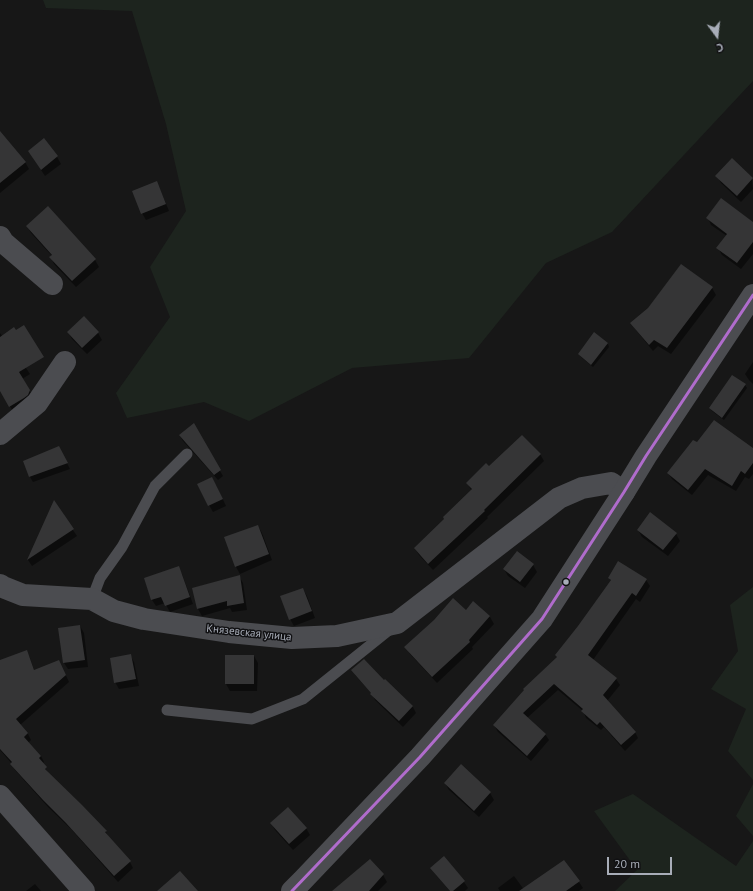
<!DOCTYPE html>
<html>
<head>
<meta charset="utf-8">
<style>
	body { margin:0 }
	#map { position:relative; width:753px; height:891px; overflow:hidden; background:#171717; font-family:"PT Sans",sans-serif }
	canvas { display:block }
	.north { position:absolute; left:697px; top:16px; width:40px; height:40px; -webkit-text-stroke:3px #111113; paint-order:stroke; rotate:165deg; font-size:11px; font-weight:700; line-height:16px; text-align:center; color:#a8adb8 }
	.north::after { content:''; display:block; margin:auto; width:14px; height:18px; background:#a8adb8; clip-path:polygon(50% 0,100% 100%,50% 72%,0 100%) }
	.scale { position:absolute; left:607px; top:857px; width:65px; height:18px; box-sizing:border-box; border:2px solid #a8adb8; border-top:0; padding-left:5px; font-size:12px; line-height:14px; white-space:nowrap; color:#a8adb8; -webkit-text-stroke:3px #111113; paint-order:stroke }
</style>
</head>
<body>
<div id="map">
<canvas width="753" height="891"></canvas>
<div class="north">С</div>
<div class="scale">20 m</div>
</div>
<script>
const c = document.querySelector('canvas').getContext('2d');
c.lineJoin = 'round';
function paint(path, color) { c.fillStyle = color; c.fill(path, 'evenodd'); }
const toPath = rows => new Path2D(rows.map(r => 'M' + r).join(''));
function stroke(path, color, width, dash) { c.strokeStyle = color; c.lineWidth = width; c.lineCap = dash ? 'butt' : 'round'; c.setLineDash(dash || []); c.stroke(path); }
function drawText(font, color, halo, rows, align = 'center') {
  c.font = font + ' "PT Sans",sans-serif'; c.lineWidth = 3; c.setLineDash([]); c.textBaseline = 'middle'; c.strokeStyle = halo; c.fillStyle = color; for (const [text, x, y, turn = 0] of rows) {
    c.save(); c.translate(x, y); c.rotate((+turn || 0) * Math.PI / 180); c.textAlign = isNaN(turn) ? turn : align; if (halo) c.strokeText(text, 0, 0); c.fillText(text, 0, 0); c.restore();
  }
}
paint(toPath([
	[43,0,753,0,753,81,612,232,546,263,469,358,352,368,249,421,204,402,127,418,116,393,170,317,150,267,186,211,166,124,132,11,46,8],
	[753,587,753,780,728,751,746,709,711,689,738,651,730,605],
	[753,784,753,836,736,816],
	[633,794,736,866,753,841,753,891,615,891,637,870,594,811]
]), '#1d241e');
paint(toPath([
	[44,140,57,157,61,164,45,176,33,158],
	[0,147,25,162,29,169,0,193],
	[717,176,752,179,753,189,741,202,721,183],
	[156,182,160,189,169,211,146,220,142,213],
	[708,218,753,223,753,254,741,269,722,255,718,248,727,236,711,225],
	[27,226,95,260,99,267,76,287,54,264,51,257,52,256,31,233],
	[712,288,716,295,671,354,658,346,653,351,636,330,632,324],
	[84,318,98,333,102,340,87,354,72,339,68,332],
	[0,333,26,368,30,374,22,379,34,398,14,413,0,390],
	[594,334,608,344,609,347,593,367,581,357,579,354],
	[753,362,753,384,749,380,745,374],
	[733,376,745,385,747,388,724,420,712,411,710,408],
	[193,425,223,476,218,480,183,441,180,436],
	[697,443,753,450,753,474,749,479,745,477,736,491,708,475,692,495,672,479,668,473],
	[62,453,70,469,33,482,30,477,24,461],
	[540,454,544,461,487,517,488,518,433,570,419,555,415,549,445,519,472,491,467,483,489,468],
	[216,485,226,506,213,512,209,505],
	[54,502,77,536,32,566,28,560],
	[258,526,262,533,272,560,240,574,236,567,225,538],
	[638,530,676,534,680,541,668,556,642,537],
	[517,553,533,565,537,572,525,588,508,576,504,569],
	[178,567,182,574,193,604,170,612,165,603,156,606,152,600],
	[239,576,243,583,247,610,232,612,230,608,202,616,198,609,193,588],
	[609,578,646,580,650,586,640,602,636,599,593,660,616,679,620,685,607,701,635,732,638,738,625,751,604,727,601,730,586,718,583,711,558,690,527,718,545,734,549,740,531,761,498,732,494,725,558,658,579,626,611,581],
	[303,589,307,596,315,618,294,626,290,619],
	[473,603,490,617,494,624,472,647,473,649,437,683,410,654,406,647,435,620,466,611],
	[80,626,84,633,88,667,68,669,64,663],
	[26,651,30,658,34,670,62,667,69,682,20,725,28,734,31,740,28,743,41,756,44,762,42,764,50,775,106,832,109,838,130,862,133,868,118,882,71,829,48,807,15,770,11,764,12,764,0,750,0,667],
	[130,655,134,662,139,686,119,689,115,682],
	[254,656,258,663,257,691,230,691,226,684],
	[353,670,384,682,385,680,413,707,416,713,403,727,375,700,372,694,356,676],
	[461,766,490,793,494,800,479,817,449,790,445,783],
	[271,823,306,828,310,835,293,850,275,830],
	[432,868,464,882,468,888,465,891,450,891,436,875],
	[383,875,387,882,378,891,335,891],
	[514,876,525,891,500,891,498,888],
	[579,882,583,888,579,891,555,891],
	[35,884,41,891,26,891]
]), '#0007');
paint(toPath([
	[0,131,26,162,0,183],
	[44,138,58,156,41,170,28,151],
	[732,158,753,178,737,196,715,176],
	[157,181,166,204,141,214,132,191],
	[721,198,753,222,753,242,737,263,716,248,727,234,706,218],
	[48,206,96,259,72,281,49,257,52,255,26,226],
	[681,264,713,287,667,348,654,340,649,345,630,323,648,308],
	[84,316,99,332,82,348,67,332],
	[24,325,44,357,19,372,30,390,28,395,24,398,9,407,0,391,0,337,14,327,16,330],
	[594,332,608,343,591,365,578,354],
	[732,375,746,384,722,418,709,408],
	[714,420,753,448,753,463,745,474,741,471,732,486,705,469,688,490,667,473,693,440,697,442],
	[194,423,221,470,214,475,179,435],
	[522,435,541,454,484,510,485,511,428,564,414,548,444,519,443,517,472,489,466,483,486,463,489,466],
	[59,446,68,463,29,477,23,461],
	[212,477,223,499,208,506,197,484],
	[54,500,74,529,27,560],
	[650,512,677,533,663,550,637,530],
	[258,525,269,554,235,567,224,537],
	[517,551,534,564,520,582,503,569],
	[618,561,647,579,636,596,632,593,588,655,617,678,603,695,636,732,621,745,600,722,597,725,581,711,583,709,554,684,523,713,546,734,527,756,493,725,524,690,523,689,557,657,555,655,578,626,611,580,608,578],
	[179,566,190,597,165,606,161,597,151,600,144,578],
	[240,575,244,603,227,606,227,601,197,609,192,588],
	[303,588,312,611,289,620,280,596],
	[453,598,466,610,473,601,490,616,469,640,470,642,432,677,404,647,434,620],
	[80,625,85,660,63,663,58,628],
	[27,650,34,670,59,660,66,675,16,719,28,733,24,737,41,756,39,758,47,767,45,769,82,805,107,831,105,832,131,861,114,876,66,823,43,800,10,764,12,762,0,749,0,660],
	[131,654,136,679,114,683,110,658],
	[225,655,254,655,254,684,225,684],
	[364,659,384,680,385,679,413,706,399,721,370,694,371,693,351,670],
	[461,764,491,792,474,811,444,783],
	[288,807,307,828,289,844,270,823],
	[444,856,465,881,453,891,450,891,430,868],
	[370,859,384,874,369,891,332,891],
	[564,860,580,881,566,891,519,891],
	[180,871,198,891,157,891]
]), '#353536');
stroke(toPath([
	[92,599,100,578,122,547,155,486,187,454],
	[167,710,252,719,303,699,389,630]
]), '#4b4c50', 11);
stroke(toPath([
	[0,237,3,242,52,284],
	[0,434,37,403,65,362],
	[0,585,3,587,23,595,92,599,114,611,144,619,229,632,292,638,337,636,397,623,559,498,582,488,611,483,624,492],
	[0,796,84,891]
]), '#4b4c50', 22);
stroke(toPath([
	[292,891,302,881,420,757,542,619,624,492,646,456,753,295]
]), '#4b4c50', 22);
stroke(toPath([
	[292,891,420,757,542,619,624,492,646,456,753,295]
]), '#b06ccc', 3);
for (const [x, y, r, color] of [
	[566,582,3.5,"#a8adb8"]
]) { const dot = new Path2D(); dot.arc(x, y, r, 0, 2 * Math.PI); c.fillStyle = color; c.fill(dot); stroke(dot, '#111113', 1.5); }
drawText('11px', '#a8adb8', '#111113', [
	["Князевская улица",249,633,6]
]);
</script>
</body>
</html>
